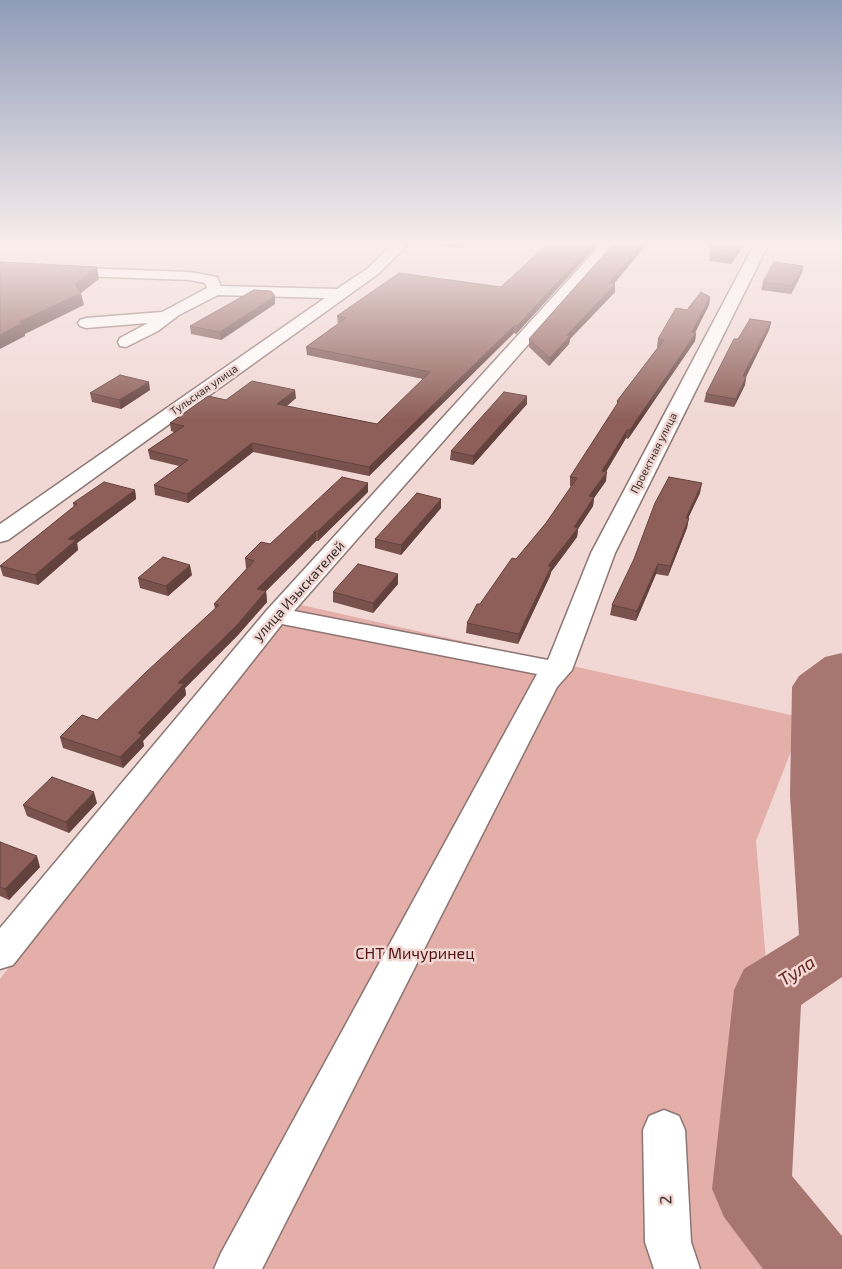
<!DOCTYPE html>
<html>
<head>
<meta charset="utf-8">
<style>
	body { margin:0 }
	canvas { display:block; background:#f1d8d4 }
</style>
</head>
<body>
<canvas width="842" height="1269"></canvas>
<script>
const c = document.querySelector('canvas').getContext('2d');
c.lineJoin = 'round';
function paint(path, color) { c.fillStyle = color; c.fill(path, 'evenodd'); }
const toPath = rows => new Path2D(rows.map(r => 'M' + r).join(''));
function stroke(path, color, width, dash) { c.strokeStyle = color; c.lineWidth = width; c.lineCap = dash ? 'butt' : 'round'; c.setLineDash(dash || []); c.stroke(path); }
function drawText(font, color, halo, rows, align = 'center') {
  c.font = font + ' "Exo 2",sans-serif'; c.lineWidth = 5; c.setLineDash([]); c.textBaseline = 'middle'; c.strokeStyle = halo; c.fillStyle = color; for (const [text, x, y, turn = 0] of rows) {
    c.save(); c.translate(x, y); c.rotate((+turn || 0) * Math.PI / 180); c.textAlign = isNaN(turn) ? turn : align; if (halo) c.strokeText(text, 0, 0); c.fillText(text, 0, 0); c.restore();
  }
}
paint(toPath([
	[288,602,804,718,756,841,788,1227,812,1269,0,1269,0,979,276,615]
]), '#e3afa8');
paint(toPath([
	[842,653,842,977,801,1005,792,1176,842,1236,842,1269,763,1269,724,1217,712,1189,734,990,744,969,799,935,790,796,792,687,799,676,825,657,842,653]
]), '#a77670');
const minor = toPath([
	[396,241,411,241,378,274,8,540,0,542,0,524,325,298,218,295,179,315,158,331,126,347,120,346,118,342,120,338,148,323,86,328,80,326,78,323,80,320,86,318,162,312,207,288,205,283,190,280,0,273,0,265,190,272,217,277,221,286,337,289,368,268,396,241],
	[604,241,619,241,294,611,548,660,591,553,756,241,770,241,615,553,572,670,557,687,262,1269,214,1269,221,1253,537,674,282,624,13,965,0,969,0,928,267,610,604,241],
	[664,1110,679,1116,685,1130,691,1242,700,1269,654,1269,645,1242,643,1130,649,1116,664,1110]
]);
stroke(minor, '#8c7572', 3);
paint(minor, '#fff');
paint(toPath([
	[430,241,467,241,461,248,430,245],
	[551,241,601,241,516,334,514,333,369,476,253,452,188,503,155,495,154,485,179,466,150,459,148,450,174,432,171,431,170,423,226,400,296,398,287,406,377,424,423,379,307,355,306,347,338,324,337,316,501,287],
	[616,241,662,241,660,244,646,245,613,284,615,292,570,339,569,344,549,366,529,347,529,339],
	[712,241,747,241,731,264,709,261,710,254,712,251,709,251,710,244],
	[803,266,802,273,791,294,761,290,763,282],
	[710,297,709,305,695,333,696,333,695,341,628,439,626,438,606,472,606,481,594,498,593,506,578,529,577,537,551,572,550,576,518,644,466,633,467,623,480,604,546,523,572,487,570,486,570,477,617,405,617,401,658,347,657,347,658,339,687,310],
	[275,304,221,340,191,334,190,326],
	[771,322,769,330,746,377,745,385,734,407,704,402,706,394,738,339],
	[150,390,121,409,92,402,90,393],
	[527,396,527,404,473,465,450,460,451,451],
	[135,490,136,499,77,543,78,550,38,585,3,576,0,566,74,507,73,503],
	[368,492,318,541,316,541,266,591,267,602,238,635,185,688,186,695,143,741,144,746,123,768,63,748,60,737,97,720,215,609,214,604,247,568,246,568,245,558],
	[700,493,688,518,687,528,668,576,656,574,636,621,610,615,612,605],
	[441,508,401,555,375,548,375,539],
	[398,574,398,584,373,613,333,602,333,592],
	[192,575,168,596,140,588,138,578],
	[97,803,69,833,27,816,23,805],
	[0,842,40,867,9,900,0,896]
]), '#7a524d');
paint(toPath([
	[461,241,467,241,461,248],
	[596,241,601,241,516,334,517,326],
	[644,241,662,241,660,244,646,245,608,291,609,283],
	[744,241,747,241,731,264,733,257],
	[803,266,802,273,791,294,792,286],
	[97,267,99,279,80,294,81,293,84,305,25,334,25,336,0,349,0,335,19,322,75,284],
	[615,284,615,292,570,339,569,344,549,366,550,358,567,335],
	[275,296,275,304,221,340,220,332],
	[710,297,709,305,691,340,692,332],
	[771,322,769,330,742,385,743,376],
	[515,325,514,333,369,476,369,467],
	[696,333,695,341,628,439,630,430],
	[746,377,745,385,734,407,736,399],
	[149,382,150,390,121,409,119,400],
	[295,390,296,398,278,413,277,404],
	[527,396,527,404,473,465,473,456],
	[627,430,626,438,601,480,602,471],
	[252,443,253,452,188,503,187,494],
	[607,472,606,481,594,498,593,506,578,529,577,537,551,572,550,576,518,644,519,634,548,566,574,527,589,496],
	[368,483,368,492,318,541,318,531],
	[702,483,700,493,684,527,686,518],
	[135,490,136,499,77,543,78,550,38,585,35,575,68,539],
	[441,499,441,508,401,555,401,545],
	[689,518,687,528,668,576,670,566],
	[316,531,316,541,266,591,267,602,238,635,185,688,186,695,143,741,144,746,123,768,120,757,138,733,178,683,257,589],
	[658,564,656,574,636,621,637,611],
	[190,565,192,575,168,596,166,586],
	[398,574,398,584,373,613,373,603],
	[94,792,97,803,69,833,66,822],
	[37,856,40,867,9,900,5,889]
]), '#63423e');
const building = toPath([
	[551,241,596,241,517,326,515,325,369,467,252,443,187,494,154,485,188,460,148,450,184,426,170,423,208,396,226,400,252,381,295,390,277,404,377,424,430,372,306,347,346,318,337,316,399,273,501,287,551,241],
	[616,241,644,241,609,283,615,284,567,335,570,336,550,358,529,339,616,241],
	[712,241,744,241,733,257,710,254,717,245,710,244,712,241],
	[0,262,97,267,75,284,81,293,19,322,22,323,0,335,0,262],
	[774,262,803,266,792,286,763,282,774,262],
	[254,290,271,291,275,296,220,332,190,326,254,290],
	[701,292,710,297,692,332,696,333,630,430,627,430,602,471,607,472,589,496,594,497,574,527,578,528,548,566,551,567,519,634,467,623,477,604,480,604,512,558,516,559,546,523,577,478,570,477,619,401,617,401,664,340,658,339,676,308,687,310,701,292],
	[750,319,771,322,743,376,746,377,736,399,706,394,734,339,738,339,750,319],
	[120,375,149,382,119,400,90,393,120,375],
	[504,392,527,396,473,456,451,451,504,392],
	[342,477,368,483,318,531,316,531,257,589,266,591,237,625,178,683,184,684,138,733,142,735,120,757,60,737,82,715,97,720,145,673,219,605,214,604,254,561,245,558,261,542,270,544,342,477],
	[669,477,702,483,686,518,689,518,670,566,658,564,637,611,612,605,634,559,655,503,669,477],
	[104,482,135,490,68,539,76,540,35,575,0,566,77,504,73,503,104,482],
	[417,493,441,499,401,545,375,539,417,493],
	[163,557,190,565,166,586,138,578,163,557],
	[358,564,398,574,373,603,333,592,358,564],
	[52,777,94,792,66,822,23,805,52,777],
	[0,842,37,856,5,889,0,887,0,842]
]);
paint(building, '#8e5f59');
stroke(building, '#63423e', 1);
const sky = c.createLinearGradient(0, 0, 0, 419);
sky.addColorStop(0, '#8e9bb8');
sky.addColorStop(0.58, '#f9edec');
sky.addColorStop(1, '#f9edec00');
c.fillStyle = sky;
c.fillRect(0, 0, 842, 419);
drawText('11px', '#352c2a', '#f1d8d4', [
	["Тульская улица",204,390,-35],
	["Проектная улица",654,453,-63]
]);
drawText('14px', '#352c2a', '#f1d8d4', [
	["улица Изыскателей",299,591,-48]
]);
drawText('16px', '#531412', '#f1d8d4', [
	["СНТ Мичуринец",415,954]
]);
drawText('16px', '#352c2a', '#f1d8d4', [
	["2",666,1200,-92]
]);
drawText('italic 18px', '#652521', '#f1d8d4', [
	["Тула",797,971,-33]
]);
</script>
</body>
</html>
